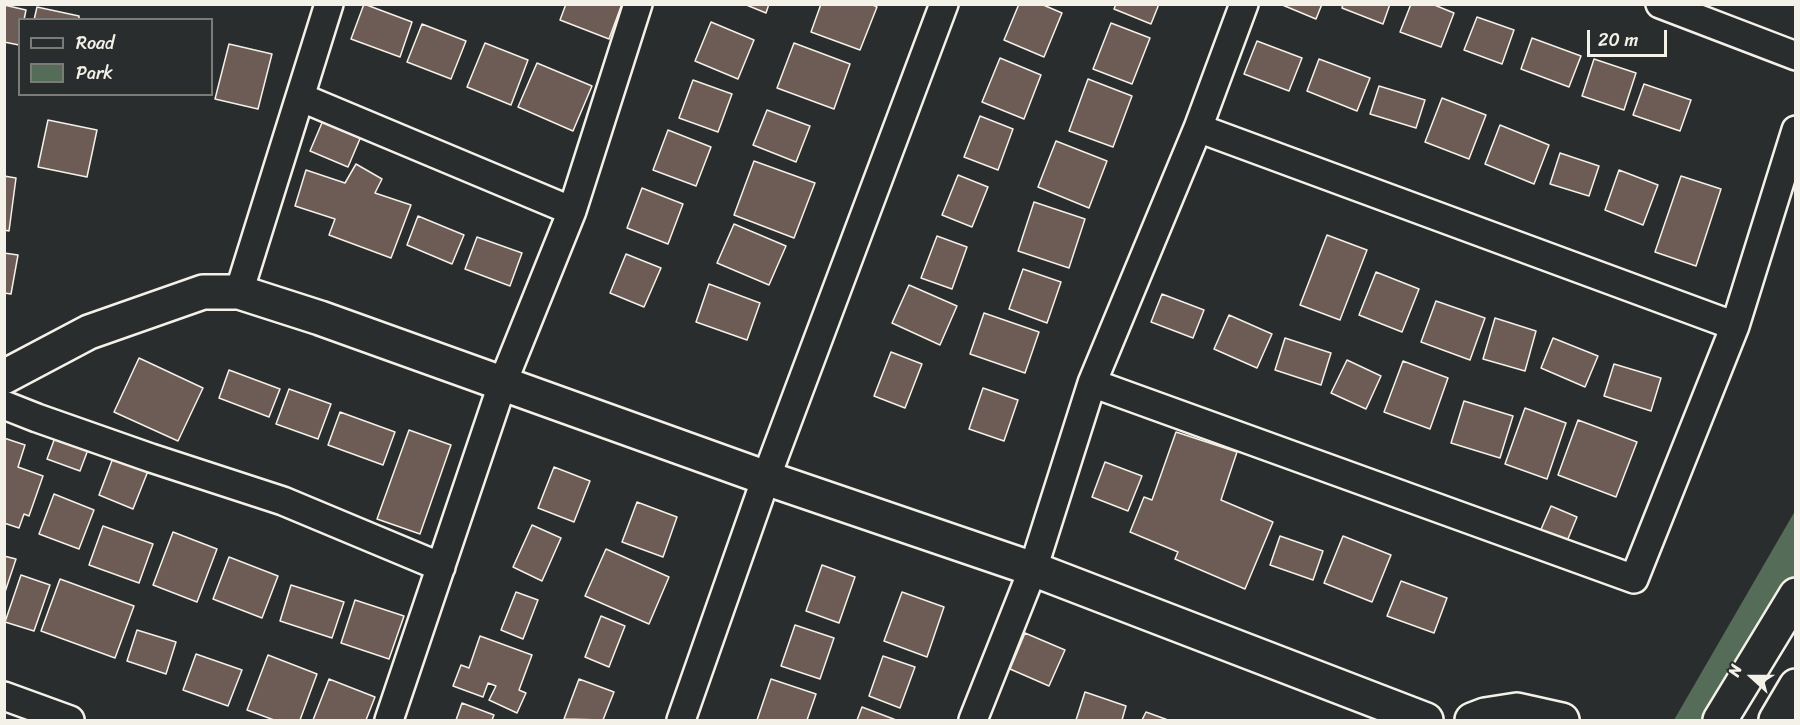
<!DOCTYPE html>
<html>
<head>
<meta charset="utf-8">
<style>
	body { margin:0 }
	#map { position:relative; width:1800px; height:725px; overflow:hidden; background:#2a2d2e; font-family:Sriracha,sans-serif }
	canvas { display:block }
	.frame { position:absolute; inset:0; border:6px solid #f4f1e8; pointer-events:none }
	.legend { position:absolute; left:18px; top:18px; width:195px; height:78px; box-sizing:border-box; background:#2a2d2e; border:2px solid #7b7b78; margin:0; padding:8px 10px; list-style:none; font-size:18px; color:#f4f1e8 }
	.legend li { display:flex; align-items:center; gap:12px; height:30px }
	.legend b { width:30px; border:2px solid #7b7b78 }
	.north { position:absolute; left:1722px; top:647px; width:60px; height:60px; -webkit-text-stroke:4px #2a2d2e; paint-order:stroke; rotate:291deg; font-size:16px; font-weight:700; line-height:24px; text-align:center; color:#f4f1e8 }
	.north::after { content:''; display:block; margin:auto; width:21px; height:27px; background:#f4f1e8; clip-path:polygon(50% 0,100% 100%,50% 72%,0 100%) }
	.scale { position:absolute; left:1587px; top:30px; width:80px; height:27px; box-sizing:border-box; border:3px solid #f4f1e8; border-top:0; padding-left:8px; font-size:18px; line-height:21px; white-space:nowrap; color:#f4f1e8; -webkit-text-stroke:4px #2a2d2e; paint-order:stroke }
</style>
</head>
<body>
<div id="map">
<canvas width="1800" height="725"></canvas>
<div class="frame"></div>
<ul class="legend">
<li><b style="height:8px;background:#2a2d2e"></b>Road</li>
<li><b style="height:16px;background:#556c58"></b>Park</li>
</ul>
<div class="north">N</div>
<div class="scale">20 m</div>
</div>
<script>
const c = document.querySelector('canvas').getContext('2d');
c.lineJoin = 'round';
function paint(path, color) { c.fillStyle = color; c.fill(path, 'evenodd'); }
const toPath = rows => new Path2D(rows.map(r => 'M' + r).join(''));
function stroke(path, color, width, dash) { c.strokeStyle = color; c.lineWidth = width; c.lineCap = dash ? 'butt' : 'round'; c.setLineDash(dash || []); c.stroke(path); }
paint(toPath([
	[1795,511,1795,595,1720,720,1674,720]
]), '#556c58');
const building = toPath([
	[364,4,412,22,400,57,351,39,364,4],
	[566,4,622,4,609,39,560,20,566,4],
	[744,4,769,4,766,13,744,4],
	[821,4,871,4,877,7,860,50,811,32,821,4],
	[1019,4,1041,4,1062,13,1044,57,1004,40,1019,4],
	[1116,4,1159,4,1151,24,1114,9,1116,4],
	[1280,4,1322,4,1316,19,1280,4],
	[1343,4,1390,4,1383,24,1342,8,1343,4],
	[1411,4,1432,4,1454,13,1441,47,1400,32,1411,4],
	[4,5,26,10,24,20,20,20,19,45,4,42,4,5],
	[37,7,79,16,79,20,34,20,37,7],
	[1477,17,1514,30,1502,64,1464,50,1477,17],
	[711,22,754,40,738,79,695,61,711,22],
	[1111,23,1150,38,1132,84,1093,69,1111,23],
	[422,24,466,41,451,79,407,62,422,24],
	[1532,38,1581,56,1569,87,1521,69,1532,38],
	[1257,41,1302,58,1289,91,1244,74,1257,41],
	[485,43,528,60,511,105,467,87,485,43],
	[794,43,850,64,834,109,777,88,794,43],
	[229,44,272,54,258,109,215,99,229,44],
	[1000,58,1041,75,1024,119,982,102,1000,58],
	[1319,59,1370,78,1357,111,1307,91,1319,59],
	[1594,59,1636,73,1624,110,1582,96,1594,59],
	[537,63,592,86,573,131,518,107,537,63],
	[1088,79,1132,96,1113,147,1069,131,1088,79],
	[693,80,732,94,718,132,679,118,693,80],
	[1644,84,1691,100,1680,131,1633,115,1644,84],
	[1379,86,1425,100,1416,128,1370,114,1379,86],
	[1442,98,1486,115,1469,159,1425,142,1442,98],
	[767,110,810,126,796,162,753,145,767,110],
	[980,116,1013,129,998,170,964,157,980,116],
	[324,118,362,134,348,167,310,151,324,118],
	[48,120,97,130,87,177,38,167,48,120],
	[1500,125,1549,145,1534,184,1485,164,1500,125],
	[668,130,711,147,696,186,653,170,668,130],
	[1056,141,1107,161,1089,208,1038,187,1056,141],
	[1560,153,1599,166,1589,196,1550,184,1560,153],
	[754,161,815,183,794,238,734,215,754,161],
	[356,164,382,179,375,193,411,205,391,258,329,235,335,219,295,206,306,170,345,183,356,164],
	[1619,170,1658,185,1643,225,1605,210,1619,170],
	[958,175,988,187,972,227,942,215,958,175],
	[4,176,16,178,9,231,4,230,4,176],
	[1681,176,1721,189,1696,266,1655,252,1681,176],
	[642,188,683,204,668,244,627,228,642,188],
	[1034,202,1085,219,1069,268,1018,251,1034,202],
	[418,216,464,235,452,264,407,245,418,216],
	[734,224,786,246,769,285,717,263,734,224],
	[1327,235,1367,250,1340,320,1300,305,1327,235],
	[937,236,967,247,952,289,921,278,937,236],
	[477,237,522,253,510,286,465,269,477,237],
	[4,253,18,255,11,294,4,293,4,253],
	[626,254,661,268,644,307,610,293,626,254],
	[1023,269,1061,282,1047,323,1009,309,1023,269],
	[1376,272,1419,289,1402,332,1359,315,1376,272],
	[709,284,760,303,747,340,696,322,709,284],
	[909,285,957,306,940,345,892,323,909,285],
	[1162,294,1204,310,1193,338,1151,322,1162,294],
	[1436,301,1485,318,1470,360,1421,342,1436,301],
	[984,313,1039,332,1025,373,970,354,984,313],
	[1229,315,1272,334,1257,368,1214,349,1229,315],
	[1495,318,1536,331,1525,371,1483,359,1495,318],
	[1285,338,1331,353,1321,385,1275,370,1285,338],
	[1553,338,1598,356,1585,387,1541,368,1553,338],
	[891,352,922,364,905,408,874,396,891,352],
	[139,358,203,388,178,441,114,412,139,358],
	[1347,360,1381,376,1366,409,1331,393,1347,360],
	[1403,361,1448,378,1430,429,1384,412,1403,361],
	[1614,364,1661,378,1651,411,1604,396,1614,364],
	[229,370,280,389,269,417,219,398,229,370],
	[983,388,1018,400,1004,441,969,429,983,388],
	[289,389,331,404,318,439,276,424,289,389],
	[1464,401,1513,416,1500,458,1451,443,1464,401],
	[1525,408,1566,423,1547,479,1505,464,1525,408],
	[340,412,395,432,383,465,328,445,340,412],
	[1578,420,1637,442,1616,497,1558,475,1578,420],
	[409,430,451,445,420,534,377,519,409,430],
	[1176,432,1237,452,1221,500,1273,522,1245,589,1175,559,1178,552,1130,532,1144,497,1152,500,1176,432],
	[56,435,89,447,80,471,47,459,56,435],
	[4,438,25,445,18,467,43,476,29,516,24,514,19,528,4,523,4,438],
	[113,458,148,471,133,509,99,495,113,458],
	[1105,462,1142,476,1128,511,1092,497,1105,462],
	[554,467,590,481,574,522,538,508,554,467],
	[54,494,94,510,79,549,39,534,54,494],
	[637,502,677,517,663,557,622,542,637,502],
	[1551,506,1577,517,1565,546,1539,534,1551,506],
	[532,525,561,538,542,581,513,567,532,525],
	[103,526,153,544,139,583,89,565,103,526],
	[173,532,217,549,197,602,153,585,173,532],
	[1280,536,1323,551,1313,580,1270,565,1280,536],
	[1343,536,1391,555,1372,602,1324,583,1343,536],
	[606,549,669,577,649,624,585,596,606,549],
	[4,556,16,559,4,595,4,556],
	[229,557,278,576,262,618,213,599,229,557],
	[822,565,855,577,839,623,806,611,822,565],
	[21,575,50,585,34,631,5,622,21,575],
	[60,579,134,606,115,658,41,631,60,579],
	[1401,581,1447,598,1434,633,1387,616,1401,581],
	[291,585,344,602,332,638,280,621,291,585],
	[516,592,538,600,523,639,501,630,516,592],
	[902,592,944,607,927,657,884,641,902,592],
	[355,600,404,616,389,659,341,643,355,600],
	[601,616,625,626,609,667,585,657,601,616],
	[795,625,834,638,820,679,781,666,795,625],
	[137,630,176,642,166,674,127,661,137,630],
	[1025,633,1065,650,1049,686,1010,669,1025,633],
	[480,636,532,655,519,690,526,693,517,713,489,700,496,686,488,683,483,697,453,686,461,665,469,668,480,636],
	[196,654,242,670,228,706,183,690,196,654],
	[268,655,317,674,300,720,274,720,247,710,268,655],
	[883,656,915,667,900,708,869,696,883,656],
	[329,679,375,697,366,720,313,720,329,679],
	[579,679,614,692,603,720,564,719,579,679],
	[771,679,816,694,807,720,757,720,771,679],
	[1085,692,1126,706,1122,720,1076,720,1085,692],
	[462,703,494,715,492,720,456,720,462,703],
	[862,707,896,720,857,720,862,707],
	[1146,712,1168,720,1142,720,1146,712]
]);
paint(building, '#6d5c55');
stroke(building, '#f4f1e8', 1.5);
const street = toPath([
	[1660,4,1796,56],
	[300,97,572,211],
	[1198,128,1735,326],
	[239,292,329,4],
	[1092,383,1634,579,1735,326,1796,130],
	[4,405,37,418,151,458,283,501,441,567],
	[4,696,70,720],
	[389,720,503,382,572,211,638,4],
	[681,720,766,478,944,4],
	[973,720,1033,569,1092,383,1198,128,1244,4]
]);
const secondary = toPath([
	[4,377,89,332,203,292,239,292,320,318,766,478,1033,569,1426,720],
	[1472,720,1485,715,1517,710,1562,720]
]);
const highway = toPath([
	[1720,720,1796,595],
	[1776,720,1796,686]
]);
stroke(street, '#f4f1e8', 32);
stroke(secondary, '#f4f1e8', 38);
stroke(highway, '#f4f1e8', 38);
stroke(street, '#2a2d2e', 27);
stroke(secondary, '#2a2d2e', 33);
stroke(highway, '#2a2d2e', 33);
</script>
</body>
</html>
